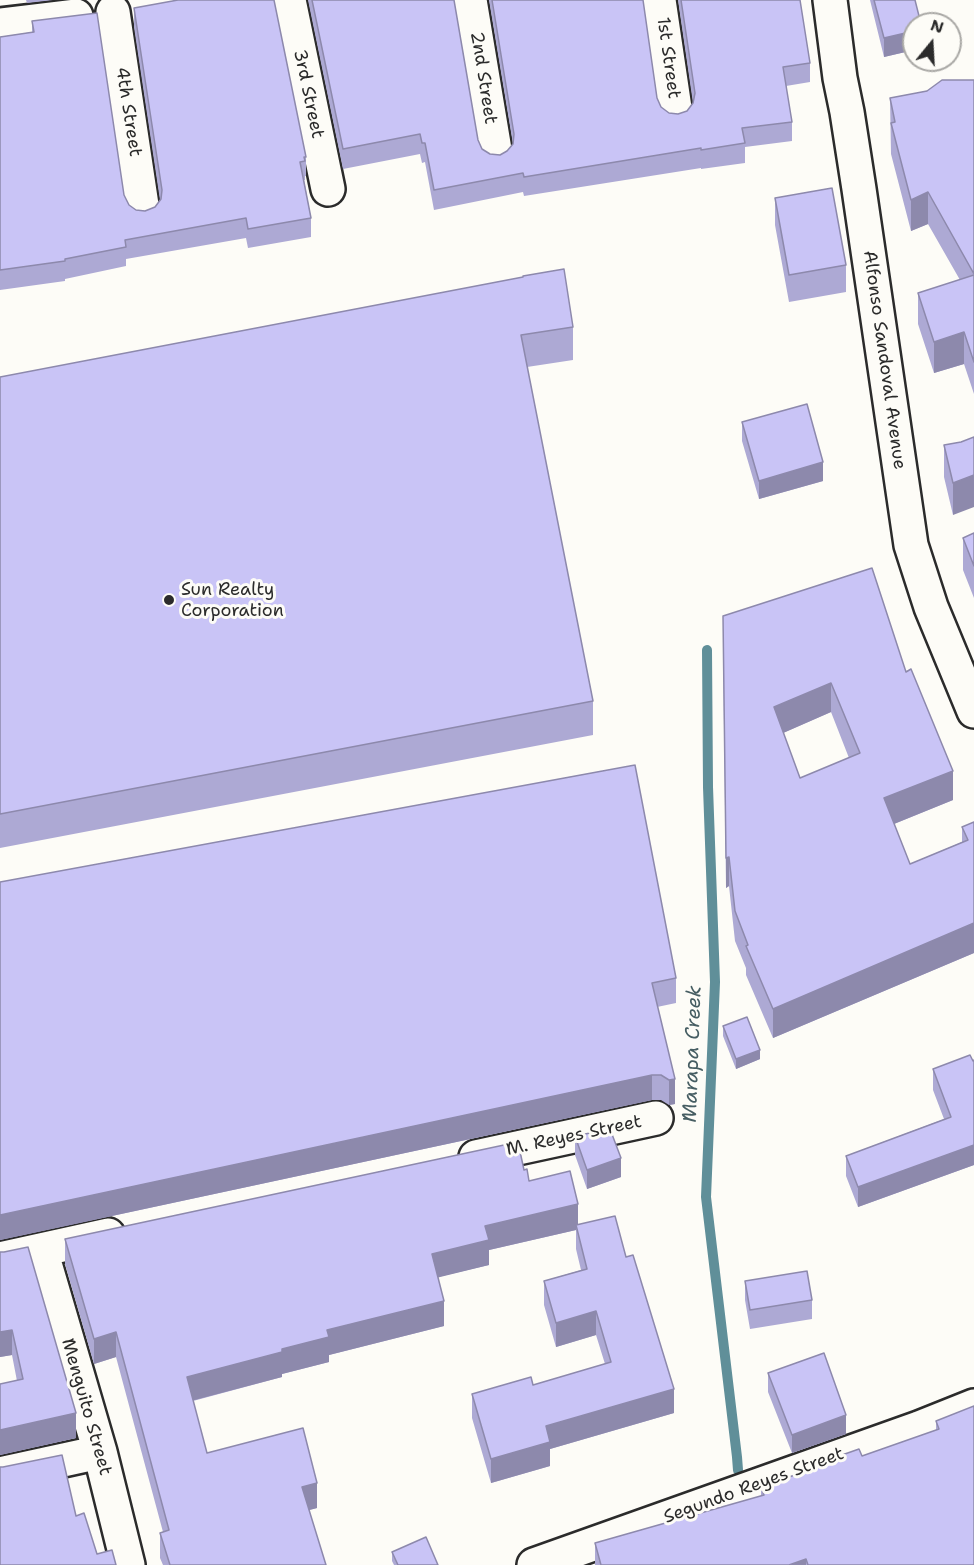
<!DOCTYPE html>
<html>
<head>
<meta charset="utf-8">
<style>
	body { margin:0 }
	#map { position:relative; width:974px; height:1565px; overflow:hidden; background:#fdfcf7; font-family:"Shantell Sans",sans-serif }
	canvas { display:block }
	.north { position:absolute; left:902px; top:12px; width:60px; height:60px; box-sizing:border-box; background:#fdfcf7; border:2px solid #a9a8a5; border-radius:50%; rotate:18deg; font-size:16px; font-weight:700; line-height:24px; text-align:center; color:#2b2b2b }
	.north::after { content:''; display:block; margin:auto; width:21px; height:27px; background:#2b2b2b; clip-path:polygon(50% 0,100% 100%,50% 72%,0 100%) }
</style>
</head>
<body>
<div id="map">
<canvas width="974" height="1565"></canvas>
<div class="north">N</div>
</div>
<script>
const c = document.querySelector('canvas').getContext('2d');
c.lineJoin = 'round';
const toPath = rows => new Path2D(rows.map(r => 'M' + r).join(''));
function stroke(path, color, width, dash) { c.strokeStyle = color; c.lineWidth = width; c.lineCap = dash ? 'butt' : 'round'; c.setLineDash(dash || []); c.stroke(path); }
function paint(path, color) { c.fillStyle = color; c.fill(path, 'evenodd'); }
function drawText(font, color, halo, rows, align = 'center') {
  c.font = font + ' "Shantell Sans",sans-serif'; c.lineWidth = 6; c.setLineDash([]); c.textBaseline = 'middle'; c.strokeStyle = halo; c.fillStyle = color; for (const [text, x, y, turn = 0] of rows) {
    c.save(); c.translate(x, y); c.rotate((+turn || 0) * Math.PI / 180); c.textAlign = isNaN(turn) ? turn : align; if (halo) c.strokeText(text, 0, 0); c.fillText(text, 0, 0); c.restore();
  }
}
stroke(toPath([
	[707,650,708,787,715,982,706,1197,737,1457,738,1470]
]), '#608f99', 10);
const minor = toPath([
	[289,0,328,189],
	[470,0,496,156],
	[659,0,676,115],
	[113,12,143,212],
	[0,25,76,16],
	[476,1157,656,1118],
	[41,1250,100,1452,128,1565],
	[0,1259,108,1235],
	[0,1474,100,1452],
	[534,1565,919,1428,974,1406]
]);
const major = toPath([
	[830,0,840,78,847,112,859,189,911,545,931,607,974,711]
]);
stroke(minor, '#2b2b2b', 38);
stroke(major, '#2b2b2b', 38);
stroke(minor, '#fdfcf7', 33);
stroke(major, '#fdfcf7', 33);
paint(toPath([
	[26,0,53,0,27,3],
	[308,0,454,0,478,140,482,149,490,154,500,155,507,151,513,144,489,0,643,0,657,98,661,107,669,113,678,114,687,111,693,103,678,0,800,0,810,63,810,82,786,86,792,122,792,141,745,147,745,163,701,169,701,168,524,196,523,192,434,210,425,162,422,163,420,154,343,169],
	[870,0,915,0,914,50,884,57],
	[134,8,306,157,306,176,305,176,305,180,304,180,311,218,311,237,248,248,246,238,126,259,126,266,65,279,65,281,0,290,0,37,32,32,32,21,129,205,136,210,145,211,155,207,160,200,134,27],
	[974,80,974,394,964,364,934,373,918,324,918,293,960,280,928,224,911,231,891,154,890,98,927,91],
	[775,198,846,265,846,292,789,302,775,225],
	[573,327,573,360,527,367,593,701,593,735,0,848,0,377],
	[742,422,823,481,759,499,742,441],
	[961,442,953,515,944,477,944,445],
	[974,533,974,598,963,570,963,538],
	[723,645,906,672,953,800,894,824,910,864,962,842,962,827,974,822,974,953,773,1038,746,975,746,968,735,941,729,886,726,888],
	[831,712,849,758,800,778,783,733],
	[0,882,676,978,676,1003,657,1007,675,1104,669,1105,661,1100,652,1100,0,1240],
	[723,1026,760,1059,736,1069,723,1036],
	[973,1061,974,1165,858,1207,846,1176,846,1156,944,1119,933,1090,933,1069],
	[575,1136,621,1177,587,1189,575,1155],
	[524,1170,529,1181,578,1224,626,1257,674,1413,550,1449,550,1466,491,1483,472,1418,472,1394,533,1385,605,1364,596,1335,556,1347,544,1305,544,1281,581,1270,576,1249,576,1230,489,1250,489,1265,438,1277,444,1326,329,1355,329,1362,282,1374,282,1377,193,1401,207,1453,317,1508,309,1510,326,1565,163,1565,160,1558,160,1533,163,1532,116,1357,94,1364,65,1264,65,1239],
	[0,1252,76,1438,0,1455,0,1384,17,1381,12,1355,0,1357],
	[745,1281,812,1300,812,1319,750,1329,745,1300],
	[768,1373,846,1434,792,1453,768,1392],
	[974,1407,974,1565,595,1565,595,1543,761,1496,761,1487,805,1471,805,1468,862,1456,936,1430,936,1421],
	[392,1552,438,1565,394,1565,392,1561]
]), '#ada9d4');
paint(toPath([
	[914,31,914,50,884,57,884,38],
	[928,192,928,224,911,231,911,200],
	[964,332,964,364,934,373,934,342],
	[823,462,823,481,759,499,759,481],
	[974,475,974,507,953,515,953,483],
	[831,683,831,712,774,737,774,707],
	[953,771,953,800,884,828,884,798],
	[729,857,729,886,726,888,726,858],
	[974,923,974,953,773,1038,773,1009],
	[760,1050,760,1059,736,1069,736,1059],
	[652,1075,652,1100,0,1240,0,1215],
	[675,1079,675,1104,669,1105,669,1080],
	[974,1145,974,1165,858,1207,858,1187],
	[621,1158,621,1177,587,1189,587,1170],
	[578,1204,578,1229,576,1225,576,1230,489,1250,489,1265,432,1279,432,1254,485,1226],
	[444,1301,444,1326,329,1355,329,1362,282,1374,282,1377,187,1402,187,1377,282,1349,327,1330],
	[596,1311,596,1335,556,1347,556,1323],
	[12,1330,12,1355,0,1357,0,1332],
	[116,1332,116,1357,94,1364,94,1339],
	[674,1389,674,1413,550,1449,550,1466,491,1483,491,1459,546,1426],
	[76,1413,76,1438,0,1455,0,1430],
	[846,1415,846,1434,792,1453,792,1435],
	[317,1483,317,1508,302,1512,302,1487],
	[806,1559,806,1565,789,1565]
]), '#8d89ac');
const building = toPath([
	[178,0,274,0,306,157,304,157,305,161,300,162,311,218,248,229,246,218,125,240,126,247,65,259,65,261,0,270,0,37,34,32,32,21,97,13,124,195,129,205,136,210,145,211,155,207,161,199,162,190,134,8,178,0],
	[312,0,454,0,478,140,482,149,490,154,500,155,507,151,513,144,514,134,492,0,643,0,657,98,661,107,669,113,678,114,687,111,693,103,695,93,681,0,800,0,810,63,783,67,792,122,742,128,745,143,701,150,701,148,524,177,523,173,434,190,425,143,422,143,420,134,343,149,312,0],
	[874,0,915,0,921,24,914,24,914,31,884,38,874,0],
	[942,80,974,80,974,274,928,192,911,200,891,123,895,122,890,98,927,91,942,80],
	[832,188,846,265,789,275,775,198,832,188],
	[564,269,573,327,521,335,593,701,0,814,0,377,523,277,523,276,564,269],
	[974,275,974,362,964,332,934,342,918,293,974,275],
	[807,404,823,462,759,481,742,422,807,404],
	[974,437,974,475,953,483,944,445,961,442,974,437],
	[974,533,974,566,963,538,974,533],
	[872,568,906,672,911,669,953,771,884,798,910,864,968,840,962,827,974,822,974,923,773,1009,746,946,748,945,735,911,729,857,726,858,723,616,872,568],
	[831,683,860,753,800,778,774,707,831,683],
	[635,765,676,978,652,983,675,1079,669,1080,661,1075,652,1075,0,1215,0,882,635,765],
	[747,1017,760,1050,736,1059,723,1026,747,1017],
	[970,1055,973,1061,974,1060,974,1145,858,1187,846,1156,951,1117,933,1069,970,1055],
	[610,1129,621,1158,587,1170,575,1136,610,1129],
	[518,1142,524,1170,527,1169,529,1181,570,1171,578,1204,485,1226,489,1240,432,1254,444,1301,327,1330,329,1337,282,1349,282,1352,187,1377,207,1453,303,1428,317,1483,302,1487,326,1565,170,1565,160,1533,169,1530,116,1332,94,1339,65,1239,518,1142],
	[615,1216,626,1257,633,1255,674,1389,546,1426,550,1442,491,1459,472,1394,531,1377,533,1385,611,1362,596,1311,556,1323,544,1281,587,1269,576,1225,615,1216],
	[28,1247,76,1413,0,1430,0,1384,23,1379,12,1330,0,1332,0,1252,4,1252,28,1247],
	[807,1271,812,1300,750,1310,745,1281,807,1271],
	[824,1353,846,1415,792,1435,768,1373,824,1353],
	[974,1406,974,1565,808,1565,806,1559,789,1565,601,1565,595,1543,764,1495,761,1487,806,1471,805,1468,859,1449,862,1456,939,1429,936,1421,974,1406],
	[62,1455,76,1516,84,1513,97,1554,112,1550,116,1565,0,1565,0,1467,3,1467,62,1455],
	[426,1537,438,1565,398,1565,392,1552,426,1537]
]);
paint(building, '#c9c4f6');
stroke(building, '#8d89ac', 1.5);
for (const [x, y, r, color] of [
	[169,600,6,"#2b2b2b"]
]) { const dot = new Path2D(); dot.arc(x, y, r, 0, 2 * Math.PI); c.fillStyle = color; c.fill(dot); stroke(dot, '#fdfcf7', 2); }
drawText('18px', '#2b2b2b', '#fdfcf7', [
	["1st Street",668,58,82],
	["2nd Street",483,78,81],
	["3rd Street",308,94,78],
	["4th Street",128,112,81],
	["Alfonso Sandoval Avenue",884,360,82],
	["M. Reyes Street",574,1136,-12],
	["Menguito Street",86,1407,74],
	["Segundo Reyes Street",754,1486,-20]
]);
drawText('18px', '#2b2b2b', '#fdfcf7', [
	["Sun Realty",181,590],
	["Corporation",181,611]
], 'left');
drawText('italic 20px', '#465d62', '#fdfcf7', [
	["Marapa Creek",693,1054,-88]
]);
</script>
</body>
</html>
